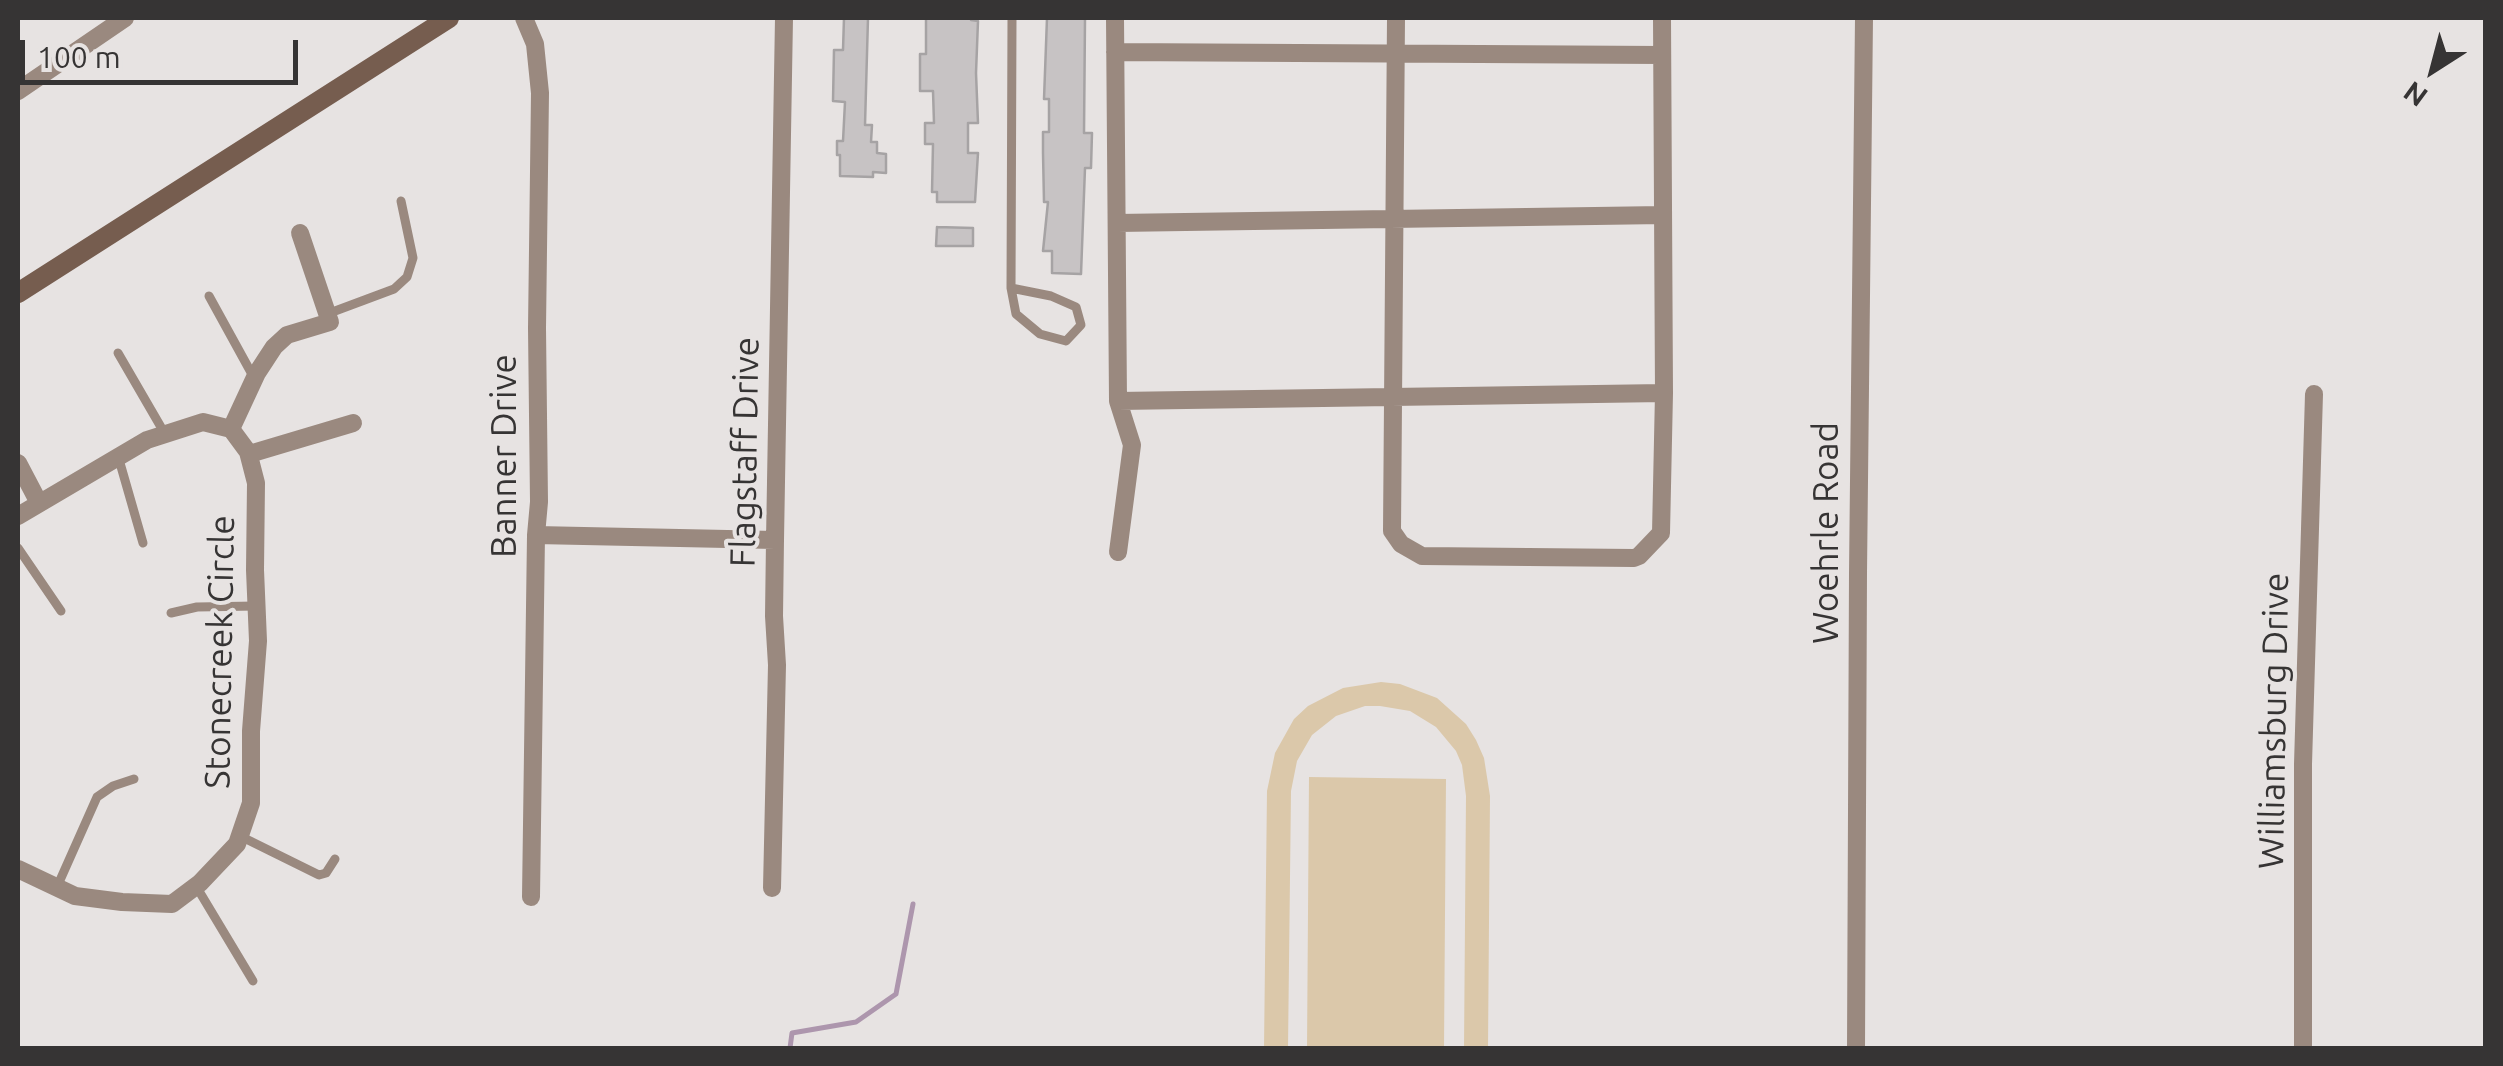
<!DOCTYPE html>
<html>
<head>
<meta charset="utf-8">
<style>
	body { margin:0 }
	#map { position:relative; width:2503px; height:1066px; overflow:hidden; background:#e7e3e2; font-family:Ubuntu,sans-serif }
	canvas { display:block }
	.frame { position:absolute; inset:0; border:20px solid #363434; pointer-events:none }
	.north { position:absolute; left:2383px; top:20px; width:100px; height:100px; -webkit-text-stroke:8px #e7e3e2; paint-order:stroke; rotate:216deg; font-size:28px; font-weight:700; line-height:40px; text-align:center; color:#363434 }
	.north::after { content:''; display:block; margin:auto; width:35px; height:45px; background:#363434; clip-path:polygon(50% 0,100% 100%,50% 72%,0 100%) }
	.scale { position:absolute; left:20px; top:40px; width:278px; height:45px; box-sizing:border-box; border:5px solid #363434; border-top:0; padding-left:12px; font-size:30px; line-height:35px; white-space:nowrap; color:#363434; -webkit-text-stroke:8px #e7e3e2; paint-order:stroke }
</style>
</head>
<body>
<div id="map">
<canvas width="2503" height="1066"></canvas>
<div class="frame"></div>
<div class="north">N</div>
<div class="scale">100 m</div>
</div>
<script>
const c = document.querySelector('canvas').getContext('2d');
c.lineJoin = 'round';
function paint(path, color) { c.fillStyle = color; c.fill(path, 'evenodd'); }
const toPath = rows => new Path2D(rows.map(r => 'M' + r).join(''));
function stroke(path, color, width, dash) { c.strokeStyle = color; c.lineWidth = width; c.lineCap = dash ? 'butt' : 'round'; c.setLineDash(dash || []); c.stroke(path); }
function drawText(font, color, halo, rows, align = 'center') {
  c.font = font + ' Ubuntu,sans-serif'; c.lineWidth = 8; c.setLineDash([]); c.textBaseline = 'middle'; c.strokeStyle = halo; c.fillStyle = color; for (const [text, x, y, turn = 0] of rows) {
    c.save(); c.translate(x, y); c.rotate((+turn || 0) * Math.PI / 180); c.textAlign = isNaN(turn) ? turn : align; if (halo) c.strokeText(text, 0, 0); c.fillText(text, 0, 0); c.restore();
  }
}
paint(toPath([
	[1381,682,1400,684,1437,698,1466,724,1476,740,1484,758,1490,796,1488,1048,1464,1048,1466,796,1462,765,1456,751,1436,727,1410,711,1380,706,1365,706,1336,716,1312,735,1297,761,1291,791,1288,1048,1264,1048,1267,791,1275,753,1294,719,1308,706,1343,688],
	[1309,777,1446,779,1444,1048,1307,1048]
]), '#dbc8aa');
stroke(toPath([
	[790,1048,792,1033,856,1022,896,994,913,904]
]), '#ad96ad', 5);
const building = toPath([
	[844,18,868,18,865,125,872,125,871,142,877,142,877,153,886,154,886,173,873,172,873,177,840,176,840,155,837,155,837,141,843,141,845,102,833,101,834,50,843,50,844,18],
	[926,18,971,18,971,20,978,21,976,73,978,123,968,123,968,153,978,153,975,202,937,202,937,192,932,192,933,144,925,144,925,123,934,123,933,91,920,91,920,54,926,54,926,18],
	[1047,18,1085,18,1084,133,1092,133,1091,168,1085,168,1081,274,1052,273,1052,251,1043,251,1048,202,1044,202,1043,153,1043,132,1049,132,1049,99,1044,99,1047,18],
	[937,227,973,228,973,246,936,246,937,227]
]);
paint(building, '#c7c3c4');
stroke(building, '#a6a3a4', 2.5);
stroke(toPath([
	[1011,288,1051,296,1076,307,1081,325,1066,341,1040,334,1016,314,1011,288,1012,18],
	[209,296,253,376],
	[327,314,394,289,407,277,413,258,401,201],
	[118,353,165,434],
	[118,456,143,543],
	[18,548,61,611],
	[171,613,197,607,256,606],
	[240,836,319,875,326,873,335,859],
	[196,886,253,981],
	[57,887,97,797,113,786,134,779]
]), '#9a897f', 9);
stroke(toPath([
	[524,18,535,44,540,93,537,328,539,502,536,535,531,897],
	[1115,18,1118,401,1132,445,1118,552],
	[1396,18,1392,531,1401,544,1422,556,1634,558,1639,556,1661,533,1664,393,1662,18],
	[1115,52,1662,55],
	[18,91,125,18],
	[1117,223,1663,215],
	[1118,401,1664,393],
	[231,429,257,373,274,347,287,335,330,322,300,233],
	[249,454,353,423],
	[18,463,39,503],
	[18,516,147,440,203,422,231,429,248,452,256,483,255,570,258,641,251,731,251,803,237,844,200,883,172,904,122,902,75,896,18,869],
	[536,535,775,540],
	[772,888,777,665,774,616,775,540,784,18],
	[1856,1048,1858,573,1864,18],
	[2303,1048,2303,764,2314,394]
]), '#9a897f', 18);
stroke(toPath([
	[18,293,449,18]
]), '#765d4f', 20);
drawText('35px', '#363434', '#e7e3e2', [
	["Flagstaff Drive",745,452,-89],
	["Banner Drive",504,456,-90],
	["Woehrle Road",1826,533,-90],
	["Stonecreek Circle",220,652,-89],
	["Williamsburg Drive",2274,721,-89]
]);
</script>
</body>
</html>
